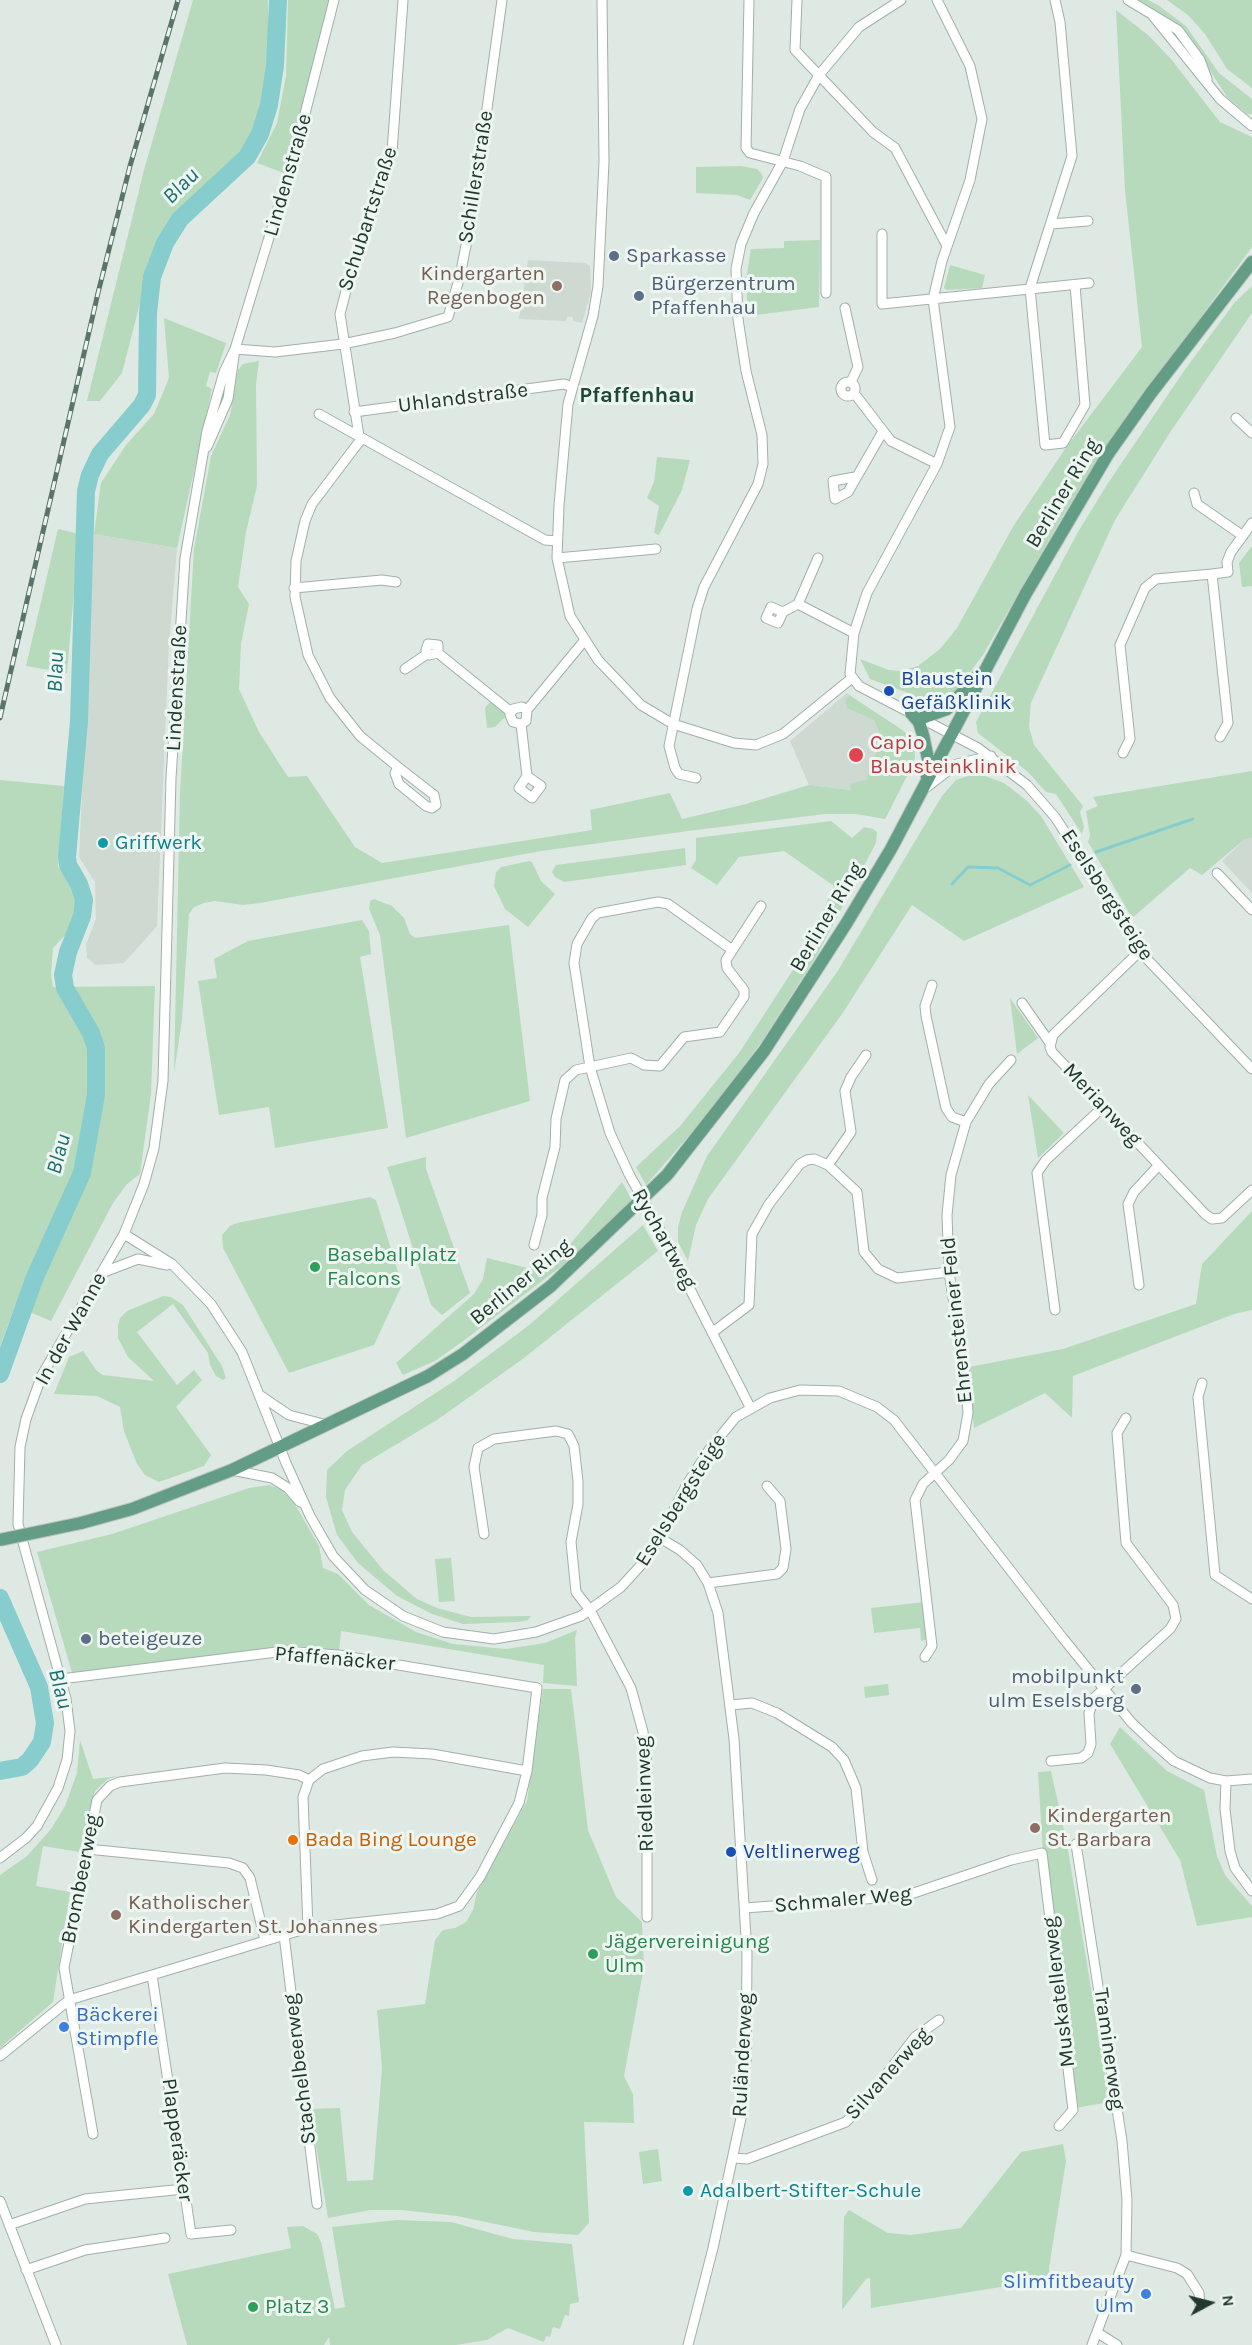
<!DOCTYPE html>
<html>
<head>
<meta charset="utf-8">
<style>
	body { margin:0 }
	#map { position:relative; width:1252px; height:2345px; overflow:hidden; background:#dee9e3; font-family:Karla,sans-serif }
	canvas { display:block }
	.north { position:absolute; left:1180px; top:2273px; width:60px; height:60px; -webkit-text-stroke:4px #eef6f1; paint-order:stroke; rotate:83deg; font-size:16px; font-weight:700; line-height:24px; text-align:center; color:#20382e }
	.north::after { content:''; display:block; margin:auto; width:21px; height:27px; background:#20382e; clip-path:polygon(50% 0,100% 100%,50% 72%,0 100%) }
</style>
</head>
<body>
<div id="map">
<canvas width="1252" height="2345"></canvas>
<div class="north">N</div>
</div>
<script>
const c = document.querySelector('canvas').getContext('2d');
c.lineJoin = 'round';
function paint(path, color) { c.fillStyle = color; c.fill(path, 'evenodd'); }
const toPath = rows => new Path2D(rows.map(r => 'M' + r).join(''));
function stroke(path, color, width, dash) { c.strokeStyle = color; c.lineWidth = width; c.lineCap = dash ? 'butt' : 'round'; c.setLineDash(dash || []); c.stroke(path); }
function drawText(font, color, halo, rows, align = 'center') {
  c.font = font + ' Karla,sans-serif'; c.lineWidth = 6; c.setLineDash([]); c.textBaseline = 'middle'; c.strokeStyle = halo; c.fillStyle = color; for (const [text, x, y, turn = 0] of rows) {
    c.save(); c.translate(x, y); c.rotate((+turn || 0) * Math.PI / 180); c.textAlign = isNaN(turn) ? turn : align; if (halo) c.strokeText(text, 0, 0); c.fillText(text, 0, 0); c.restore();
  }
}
paint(toPath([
	[528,260,585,263,590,266,591,292,582,323,573,321,573,317,567,317,566,321,519,319],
	[94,534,177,548,169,645,157,926,124,963,96,965,87,958,86,944,96,919,95,882,79,857],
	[847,693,907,734,914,745,915,758,911,768,885,819,851,790,809,785,790,741],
	[1252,838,1252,893,1222,861,1245,839]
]), '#cdd9d1');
paint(toPath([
	[193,0,268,0,268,64,263,102,256,132,244,153,224,174,180,210,160,240,147,276,122,373,100,401,87,401,144,170],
	[288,0,330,0,284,173,257,163,277,123,286,76],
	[1139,0,1148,0,1158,5,1186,26,1219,73,1252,99,1252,114,1247,114,1227,97,1186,33],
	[1167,0,1252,0,1252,88,1227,69,1205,34,1188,15],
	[1116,10,1148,35,1171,59,1220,122,1252,137,1252,247,1108,444,1064,514,983,655,946,704,931,708,908,693,870,679,860,659,889,670,900,671,918,666,940,649,957,628,1014,525,1065,449,1142,347,1125,190],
	[741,166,757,169,761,173,763,178,750,200,737,195,696,193,696,167],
	[820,240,819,307,748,316,746,280,751,249,784,248,784,241],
	[950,265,985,275,982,288,947,290,944,288],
	[1252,286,1252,313,1169,434,1115,520,1031,703,1029,726,1034,745,1083,806,1080,812,1084,827,1082,834,1056,794,1046,792,1028,772,978,733,976,722,1078,532,1108,483,1184,371,1235,302],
	[164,318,226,343,216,373,210,372,206,386,212,389,177,548,94,534,101,483,126,445,154,414,169,378],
	[259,361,256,384,257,486,246,532,238,587,249,604,241,644,239,689,259,732,288,777,307,776,355,847,382,863,592,830,590,810,670,793,682,819,746,804,809,785,851,790,850,784,866,780,882,738,874,720,847,708,845,699,850,696,904,731,914,745,915,758,911,768,885,819,856,814,825,814,688,831,541,851,260,903,243,905,215,901,204,903,194,907,189,914,182,1020,174,1073,180,793,194,549,211,456,230,415,238,370,243,364],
	[657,457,690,460,682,490,659,535,654,533,659,506,647,498,654,482],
	[58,529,79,534,67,673,26,666],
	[1252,546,1252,586,1242,587,1239,563],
	[492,699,504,708,505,717,495,727,487,728,485,708],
	[1252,771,1252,838,1245,839,1202,875,1190,868,1132,918,1088,842,1090,835,1086,811,1098,806,1093,797],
	[977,773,1004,783,1026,800,1041,816,1084,887,964,941,912,905,842,1014,708,1199,696,1225,688,1261,678,1242,678,1227,682,1212,707,1156,837,972,942,796,956,780],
	[0,780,64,786,58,866,74,891,76,902,73,919,68,932,53,948,51,975,53,987,155,986,151,1094,140,1174,127,1184,113,1203,51,1321,15,1306,0,1346],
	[831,821,852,838,864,827,873,829,877,832,876,843,817,955,764,1038,719,1101,646,1185,636,1167,680,1126,739,1053,804,953,834,886,784,851,739,857,717,885,691,868,696,860,696,838],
	[685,848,686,865,564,882,555,877,552,872,556,865],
	[529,861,532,862,541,881,555,894,528,927,505,909,494,886,496,872,501,867],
	[374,899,392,906,404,918,410,934,415,938,509,925,530,1101,406,1138,380,935,369,909,370,901],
	[362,920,369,931,371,954,360,957,388,1128,275,1148,269,1107,219,1115,198,981,217,978,214,959,248,941],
	[1010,998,1038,1038,1017,1054],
	[1028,1095,1064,1133,1038,1158],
	[426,1157,426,1169,470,1293,442,1315,431,1305,387,1167],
	[622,1182,632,1200,571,1259,466,1339,435,1361,403,1375,396,1363,474,1294,483,1279,487,1258,540,1271,562,1254],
	[370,1197,376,1200,402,1285,374,1345,289,1373,223,1248,222,1235,230,1226,237,1223],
	[1252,1211,1252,1310,1234,1314,1073,1376,1072,1418,1045,1393,974,1428,969,1367,1063,1349,1196,1304,1202,1264],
	[643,1225,658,1251,524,1358,437,1420,362,1465,345,1490,342,1510,352,1532,384,1571,417,1599,437,1608,471,1617,531,1616,528,1620,518,1622,463,1624,432,1614,397,1596,358,1563,337,1535,326,1497,327,1470,347,1451,454,1381,528,1326],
	[163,1296,171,1297,183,1305,222,1366,226,1378,223,1380,216,1376,210,1365,208,1353,173,1304,137,1332,177,1385,194,1370,202,1380,176,1407,211,1455,204,1466,159,1482,145,1475,137,1464,124,1431,120,1407,97,1396,54,1394,69,1357,83,1351,97,1371,103,1375,154,1381,128,1357,118,1338,118,1326,120,1318,127,1311],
	[269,1485,282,1490,293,1501,319,1546,323,1568,338,1574,369,1605,416,1632,453,1644,506,1649,545,1643,577,1630,575,1638,577,1686,543,1683,544,1665,341,1631,339,1652,299,1646,277,1647,73,1676,37,1552,112,1534,249,1488],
	[451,1558,455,1601,439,1602,435,1559],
	[925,1602,928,1631,926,1640,921,1641,920,1628,874,1633,871,1608],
	[888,1684,889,1695,865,1698,864,1687],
	[543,1689,571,1689,588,1830,616,1897,642,1922,644,1967,624,2076,633,2094,634,2123,584,2122,589,2223,578,2235,534,2232,457,2216,401,2210,370,2210,328,2218,310,2109,340,2108,347,2181,373,2180,382,2068,377,2010,425,2004,435,1940,443,1930,455,1928,466,1922,473,1910,477,1892,527,1801],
	[1120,1727,1167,1771,1204,1790,1217,1856,1225,1875,1252,1906,1252,1917,1197,1926,1180,1860,1110,1744],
	[80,1740,93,1779,118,1776,108,1779,95,1791,80,1852,43,1846,36,1886,70,1892,53,2002,0,2048,0,1875,27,1856,51,1829,65,1806,77,1773],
	[1051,1771,1067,1844,1110,2102,1075,2108,1043,1853,1038,1772],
	[1063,2144,1066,2161,1049,2268,1050,2279,871,2308,870,2278,866,2279,842,2310,844,2217,849,2210,888,2233,911,2235,961,2228,1021,2152],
	[658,2149,662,2181,643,2184,639,2152],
	[397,2220,451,2222,513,2239,572,2244,579,2302,570,2304,569,2316,565,2315,560,2329,553,2327,550,2337,546,2336,544,2342,508,2328,487,2340,456,2345,330,2345,329,2337,324,2345,187,2345,168,2274,291,2248,287,2227,303,2226,317,2234,321,2242,335,2309,345,2307,332,2227]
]), '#b7dabc');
stroke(toPath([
	[1096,852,1193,819],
	[952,884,968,867,998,868,1030,885,1070,865]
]), '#87cdcd', 3);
stroke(toPath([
	[0,1374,35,1277,82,1173,96,1095,96,1048,91,1033,65,988,63,975,68,952,82,916,84,900,79,884,68,865,67,857,79,721,86,491,90,475,100,454,142,405,147,395,148,313,152,277,165,243,180,219,247,157,260,134,269,105,275,66,278,0],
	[0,1598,39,1687,45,1723,42,1742,30,1760,22,1767,0,1771]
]), '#87cdcd', 18);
const minor = toPath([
	[602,0,604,162,598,286,593,316,568,404,559,505,557,558,570,616,598,660,641,705,673,724,734,743,756,745,783,734,852,678],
	[749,0,746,148,750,153,800,166,826,177,826,293],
	[797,0,795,50,873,132,895,148,947,246],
	[937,0,970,66,982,119,970,180,942,261,933,299,950,427,937,464,867,593,854,633,850,674,859,686,978,748,1027,785,1055,817,1147,959,1252,1069],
	[1055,0,1060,22,1072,156,1030,288,1045,445,1063,443,1085,405,1075,285],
	[1128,0,1178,30,1200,60,1207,79],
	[1153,16,1220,99,1252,126],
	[1051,224,1088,221],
	[882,234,882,304,1089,283],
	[845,308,858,367,851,382],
	[235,349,275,352,343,344,395,333,448,317,460,276,473,210,502,0],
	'841 389a7 7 0 1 1 14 0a7 7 0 1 1-14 0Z',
	[854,393,891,441,937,464],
	[354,412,564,384,572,387],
	[319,414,545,540,557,541],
	[1236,418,1252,433],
	[359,436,340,314,348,283,392,152,403,0],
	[362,438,312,504,305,521,296,561,295,597,308,655,330,698,360,736,398,767],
	[207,447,228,399,235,349,296,149,334,0],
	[855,477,833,481,835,499,848,492,882,433],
	[1194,493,1197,504,1243,536],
	[557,558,656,549],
	[294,588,382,580,396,582],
	[798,604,818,558],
	[783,612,771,607,766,618,778,623,783,612,798,604,854,633],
	[438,653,429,655,426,650,428,644,438,645,438,653,511,712],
	[405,669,427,654],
	[527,710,522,707,513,709,510,715,513,722,521,724,526,721,527,710,584,641],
	[521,724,527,776,519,788,532,798,541,786,527,776],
	[1220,737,1228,723,1212,574,1228,572,1227,562,1231,552,1252,523],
	[1123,753,1130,739,1120,645,1145,588,1156,579,1212,574],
	[398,767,434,795,436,805,432,808,426,806,399,784,395,773,398,767],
	[696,778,679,774,675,768,669,746,697,609,704,587,758,484,763,464,762,435,746,371,738,319,736,269,741,244,754,213,783,161,800,109,819,75,859,27,901,0],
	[927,787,957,764,991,756],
	[1217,873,1252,910],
	[1141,950,1053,1035,1050,1047,1052,1052,1205,1214,1212,1219,1222,1218,1252,1190],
	[932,985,925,1006,926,1016,946,1108,952,1117,966,1122],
	[1022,1003,1050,1043],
	[828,1165,851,1132,845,1091,851,1077,866,1055],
	[629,1174,610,1133,590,1067,574,963,577,944,592,918,598,913,658,902,668,904,731,949],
	[124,1234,172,1264,211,1304,242,1352,286,1463,310,1516,333,1556,365,1590,403,1616,443,1632,494,1639,536,1632,581,1616,621,1587,642,1564,660,1538,686,1486,709,1450,736,1417,770,1398,800,1390,839,1391,877,1407,894,1420,1062,1637,1131,1722,1150,1740,1174,1761,1210,1778,1226,1781,1252,1779],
	[662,1234,750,1407],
	[534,1245,542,1215,542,1198,555,1147,556,1119,565,1080,576,1070,631,1058,644,1065,660,1066,684,1037,720,1032,744,997,744,990,727,968,726,960,761,906],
	[104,1272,138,1259,167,1265],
	[1139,1285,1128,1204,1134,1192,1159,1165],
	[1055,1310,1037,1173,1046,1160,1103,1107],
	[713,1332,749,1305,752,1234,769,1204,800,1164,807,1160,814,1159,828,1165,857,1192,864,1252,878,1269,897,1278,949,1272],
	[1202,1383,1198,1397,1215,1575,1252,1599],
	[261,1396,289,1415,327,1425],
	[232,1470,272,1478,288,1488,300,1502],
	[484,1534,474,1467,478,1448,494,1439,556,1431,568,1434,574,1446,578,1481,578,1504,571,1542,576,1592,590,1610,631,1688,643,1732,647,1765,647,1917],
	[660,1538,680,1550,697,1565,708,1583,718,1613,734,1739,747,1954,746,2063,741,2118,713,2248,688,2345],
	[708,1583,777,1574,783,1568,786,1549,780,1501,767,1486],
	[925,1657,932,1646,915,1500,923,1484,949,1460,963,1441,968,1413,966,1383,949,1272,947,1215,951,1175,966,1122,989,1084,1011,1060],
	[731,1705,752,1703,777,1713,832,1747,844,1760,856,1788,863,1852,872,1880],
	[1051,1761,1081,1758,1088,1753,1091,1744,1089,1713,1095,1697,1170,1629,1176,1619,1173,1605,1126,1543,1117,1433,1126,1418],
	[1226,1781,1225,1809,1230,1851,1235,1868,1252,1891],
	[1076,1844,1122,2141,1127,2200,1126,2255,1092,2345],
	[87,1849,229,1863,243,1868,250,1878,265,1940],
	[0,1858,26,1838,37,1826,58,1788,67,1760,70,1731,66,1699,18,1524,20,1447,26,1419,42,1375,124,1234,144,1184,154,1148,163,1081,171,778,185,558,207,431,224,372,235,349],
	[745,1908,905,1896,1011,1860,1042,1853,1073,2110,1059,2126],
	[308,1928,303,1797,309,1780,323,1769,362,1756,393,1752,432,1754,527,1771],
	[284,1935,317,2204],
	[152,1975,191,2234,231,2230],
	[0,2056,69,2000,308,1928,437,1914,459,1906,480,1877,519,1803,527,1771,537,1688,338,1655,285,1651,61,1679],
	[93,2134,64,1968,97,1800,110,1786,120,1782,225,1768,266,1770,299,1775,309,1780],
	[734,2158,747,2159,846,2122,866,2101,915,2037,939,2020],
	[0,2201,56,2345],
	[9,2225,85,2199,184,2189],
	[1126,2255,1177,2268,1187,2274,1199,2293,1200,2305],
	[26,2270,85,2250,165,2238],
	[1098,2333,1117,2345]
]);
const major = toPath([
	[911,713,919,722,923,735,928,759,927,777],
	[922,718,947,709,978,675],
	[81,1523,132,1509,232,1470,428,1376,463,1354,551,1286,667,1175,764,1051,846,924,891,849,1025,595,1108,454,1151,393,1252,262]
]);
stroke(minor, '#a1b0a9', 11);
stroke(major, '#bcc3c0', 14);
stroke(minor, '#fff', 9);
stroke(major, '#649d86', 12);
const rail = toPath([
	[0,718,98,293,130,166,178,0]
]);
stroke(rail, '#5a7469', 5);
stroke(rail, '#eef6f1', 3, [9]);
const minorBridge = toPath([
	[629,1174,662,1234]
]);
const majorBridge = toPath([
	[0,1540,81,1523]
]);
stroke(minorBridge, '#a1b0a9', 11, []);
stroke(majorBridge, '#bcc3c0', 14, []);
stroke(minorBridge, '#fff', 9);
stroke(majorBridge, '#649d86', 12);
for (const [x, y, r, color] of [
	[614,256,6,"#5c6f8a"],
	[557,286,6,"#8d6e63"],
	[639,296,6,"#5c6f8a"],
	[889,691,6,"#1a4fb4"],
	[856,755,8,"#e0444e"],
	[103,843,6,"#0f9aa8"],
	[315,1267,6,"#2e9e5b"],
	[86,1639,6,"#5c6f8a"],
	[1136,1689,6,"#5c6f8a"],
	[1035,1828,6,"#8d6e63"],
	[293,1840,6,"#e8710a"],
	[731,1852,6,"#1a4fb4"],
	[116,1915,6,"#8d6e63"],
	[593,1954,6,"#2e9e5b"],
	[64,2027,6,"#3f7fe0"],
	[688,2191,6,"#0f9aa8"],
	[1146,2294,6,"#3f7fe0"],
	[253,2307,6,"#2e9e5b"]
]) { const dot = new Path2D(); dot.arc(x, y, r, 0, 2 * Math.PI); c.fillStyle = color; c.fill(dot); stroke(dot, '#eef6f1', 2); }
drawText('21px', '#20382e', '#eef6f1', [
	["Lindenstraße",288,175,-74],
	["Schillerstraße",476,177,-81],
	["Schubartstraße",368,219,-72],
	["Uhlandstraße",463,398,-7],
	["Berliner Ring",1063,493,-59],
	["Lindenstraße",177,688,-87],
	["Eselsbergsteige",1107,895,57],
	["Berliner Ring",827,917,-59],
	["Merianweg",1102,1105,47],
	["Rychartweg",664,1239,61],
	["Berliner Ring",521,1282,-39],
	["Ehrensteiner Feld",957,1320,-96],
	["In der Wanne",71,1329,-61],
	["Eselsbergsteige",681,1500,-58],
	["Pfaffenäcker",335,1659,5],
	["Riedleinweg",645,1794,-92],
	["Brombeerweg",81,1879,-79],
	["Schmaler Weg",843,1900,-5],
	["Muskatellerweg",1059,1992,-97],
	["Traminerweg",1109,2049,82],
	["Ruländerweg",743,2055,-87],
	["Stachelbeerweg",300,2069,-97],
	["Silvanerweg",888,2074,-48],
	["Plapperäcker",177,2140,82]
]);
drawText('21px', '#4e5e75', '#eef6f1', [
	["Sparkasse",626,256],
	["Bürgerzentrum",651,284],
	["Pfaffenhau",651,308],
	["beteigeuze",98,1639],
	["mobilpunkt",1124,1677,"right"],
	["ulm Eselsberg",1124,1701,"right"]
], 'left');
drawText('21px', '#785e54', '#eef6f1', [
	["Kindergarten",545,274,"right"],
	["Regenbogen",545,298,"right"],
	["Kindergarten",1047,1816],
	["St. Barbara",1047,1840],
	["Katholischer",128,1903],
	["Kindergarten St. Johannes",128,1927]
], 'left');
drawText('21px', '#164399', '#eef6f1', [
	["Blaustein",901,679],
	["Gefäßklinik",901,703],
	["Veltlinerweg",743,1852]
], 'left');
drawText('21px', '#be3a42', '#eef6f1', [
	["Capio",870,743],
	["Blausteinklinik",870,767]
], 'left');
drawText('21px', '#0d838f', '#eef6f1', [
	["Griffwerk",115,843],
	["Adalbert-Stifter-Schule",700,2191]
], 'left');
drawText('21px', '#27864d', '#eef6f1', [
	["Baseballplatz",327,1255],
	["Falcons",327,1279],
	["Jägervereinigung",605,1942],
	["Ulm",605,1966],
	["Platz 3",265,2307]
], 'left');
drawText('21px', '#c56008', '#eef6f1', [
	["Bada Bing Lounge",305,1840]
], 'left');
drawText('21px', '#366cbe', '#eef6f1', [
	["Bäckerei",76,2015],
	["Stimpfle",76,2039],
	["Slimfitbeauty",1134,2282,"right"],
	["Ulm",1134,2306,"right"]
], 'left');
drawText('italic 22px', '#1d7071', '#eef6f1', [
	["Blau",181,186,-45],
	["Blau",56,672,-88],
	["Blau",59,1154,-75],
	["Blau",60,1689,75]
]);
drawText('bold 22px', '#1d4938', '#eef6f1', [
	["Pfaffenhau",637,396]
]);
</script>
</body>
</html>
